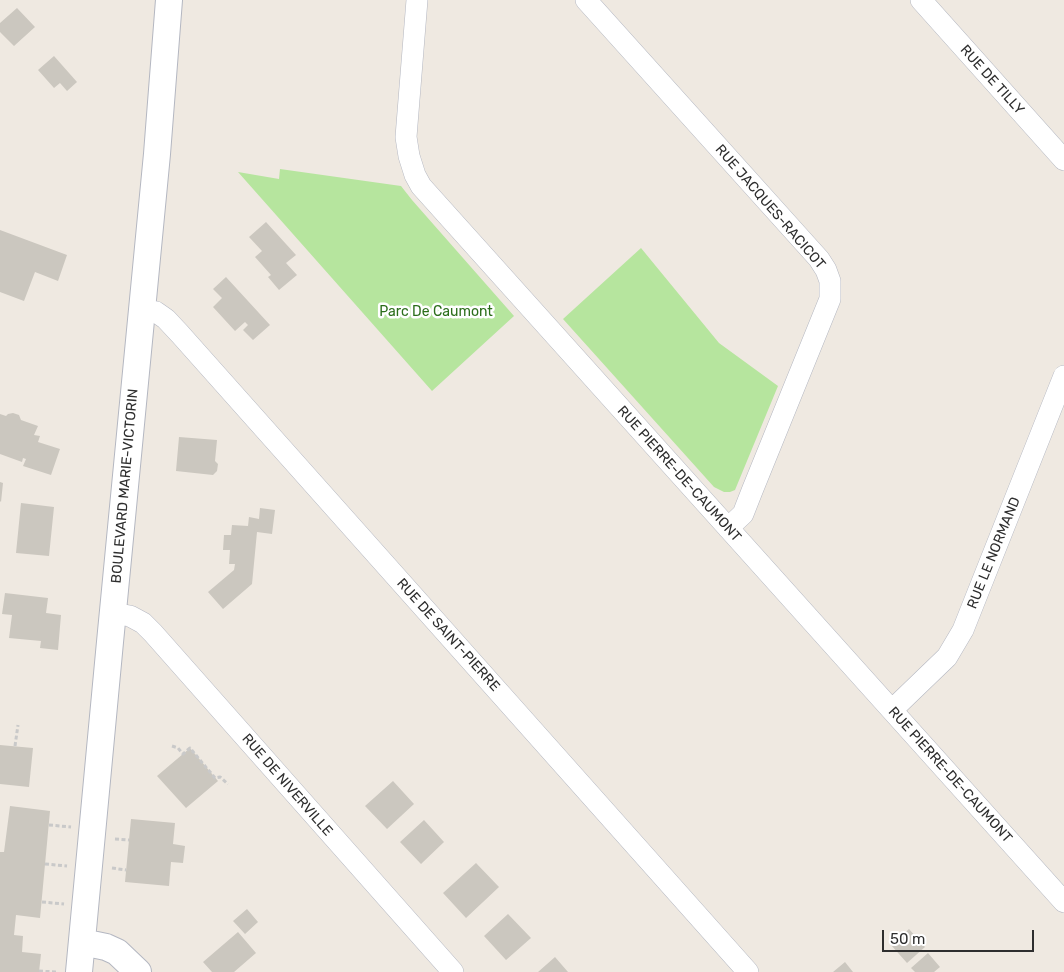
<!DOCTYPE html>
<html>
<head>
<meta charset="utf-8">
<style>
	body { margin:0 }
	#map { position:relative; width:1064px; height:972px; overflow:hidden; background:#efe9e1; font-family:Rubik,sans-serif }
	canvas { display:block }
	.scale { position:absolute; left:882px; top:930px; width:152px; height:22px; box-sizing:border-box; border:2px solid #2e2e2e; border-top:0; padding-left:6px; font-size:15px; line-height:18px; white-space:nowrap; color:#2e2e2e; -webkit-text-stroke:4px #fff; paint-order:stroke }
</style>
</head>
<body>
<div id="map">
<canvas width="1064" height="972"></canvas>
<div class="scale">50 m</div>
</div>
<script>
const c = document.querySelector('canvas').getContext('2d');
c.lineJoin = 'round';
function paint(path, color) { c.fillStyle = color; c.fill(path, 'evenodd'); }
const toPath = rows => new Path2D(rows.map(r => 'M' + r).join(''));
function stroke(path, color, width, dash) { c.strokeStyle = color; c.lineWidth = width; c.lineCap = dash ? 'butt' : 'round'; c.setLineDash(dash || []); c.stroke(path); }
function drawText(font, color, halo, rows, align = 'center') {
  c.font = font + ' Rubik,sans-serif'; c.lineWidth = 5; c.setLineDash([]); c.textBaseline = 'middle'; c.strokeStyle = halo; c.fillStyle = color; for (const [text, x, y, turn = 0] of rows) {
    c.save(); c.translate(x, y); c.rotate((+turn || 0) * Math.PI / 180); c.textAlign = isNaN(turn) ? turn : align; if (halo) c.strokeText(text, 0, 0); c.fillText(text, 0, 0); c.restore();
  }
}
paint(toPath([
	[280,169,401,186,412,200,514,316,432,391,238,172,279,179],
	[641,248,719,343,778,386,735,490,730,492,724,492,714,487,563,319]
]), '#b6e59e');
paint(toPath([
	[17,8,35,27,14,46,0,32,0,23],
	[54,56,77,82,67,91,60,83,54,88,38,70],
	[266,222,296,255,286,263,297,275,279,290,268,277,271,275,255,257,262,251,249,237],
	[0,230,67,255,58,281,35,272,24,301,0,292],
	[226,277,270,325,253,340,243,330,248,325,245,322,235,331,213,307,222,298,213,289],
	[13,413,19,415,21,420,38,426,34,435,40,436,38,442,60,449,51,475,23,466,26,459,23,458,22,462,0,454,0,414,6,416,8,414],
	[179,437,217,440,215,461,218,464,217,471,213,475,176,471],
	[0,482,3,483,1,502,0,501],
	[21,503,54,507,49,556,16,553],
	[260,508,275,510,272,534,257,532,252,584,223,609,208,592,234,570,235,564,229,564,230,550,223,550,224,535,231,535,232,525,248,526,249,517,259,519],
	[5,593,48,598,46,613,61,615,58,650,40,648,41,641,9,638,12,615,2,614],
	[0,745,33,748,29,787,0,784],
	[190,748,218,781,186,808,157,776],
	[393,781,414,804,387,829,365,806],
	[10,806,50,811,40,918,16,915,14,935,23,936,22,952,41,954,39,972,0,972,0,852,4,852],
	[131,819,175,823,173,844,185,846,183,863,171,862,169,886,125,882],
	[424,820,444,842,421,864,400,842],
	[476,863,499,887,466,918,443,893],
	[247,909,258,922,245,934,233,921],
	[508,914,531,938,506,960,484,936],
	[909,929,925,947,907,963,891,945],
	[238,932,256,953,234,972,212,972,203,962],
	[928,953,940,967,934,972,915,972,911,968],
	[555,957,568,972,538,972],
	[845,962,853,972,833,972]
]), '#cbc7bf');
const minor = toPath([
	[417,0,406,137,409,156,415,175,421,186,1064,902],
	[586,0,819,259,826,270,830,281,830,299,752,491,743,514,728,528],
	[921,0,1064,160],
	[141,310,156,312,166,319,180,334,748,972],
	[112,613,130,616,143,623,153,633,453,972],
	[892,710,947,657,963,630,1064,376]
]);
const tertiary = toPath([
	[82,942,106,947,117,952,138,972],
	[79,972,110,642,157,154,169,0]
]);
stroke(minor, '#b4b7c1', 22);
stroke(tertiary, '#b4b7c1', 28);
stroke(toPath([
	[15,746,18,725],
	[172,746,178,748,183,754,190,748,215,778,220,777,228,784],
	[49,825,71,827],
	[115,839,129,840],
	[45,864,67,866],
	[112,868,126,870],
	[42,902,64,904],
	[39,971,56,972]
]), '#c9c9c9', 3, [4, 2.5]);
stroke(minor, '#fff', 21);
stroke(tertiary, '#fff', 26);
drawText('14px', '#2e2e2e', '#fff', [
	["RUE DE TILLY",992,80,48],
	["RUE JACQUES-RACICOT",770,207,49],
	["RUE PIERRE-DE-CAUMONT",679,474,48],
	["BOULEVARD MARIE-VICTORIN",125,486,-85],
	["RUE LE NORMAND",994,553,-68],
	["RUE DE SAINT-PIERRE",448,635,48],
	["RUE PIERRE-DE-CAUMONT",950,775,48],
	["RUE DE NIVERVILLE",287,785,49]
]);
drawText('14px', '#2c6e1b', '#fff', [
	["Parc De Caumont",436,312]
]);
</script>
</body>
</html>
